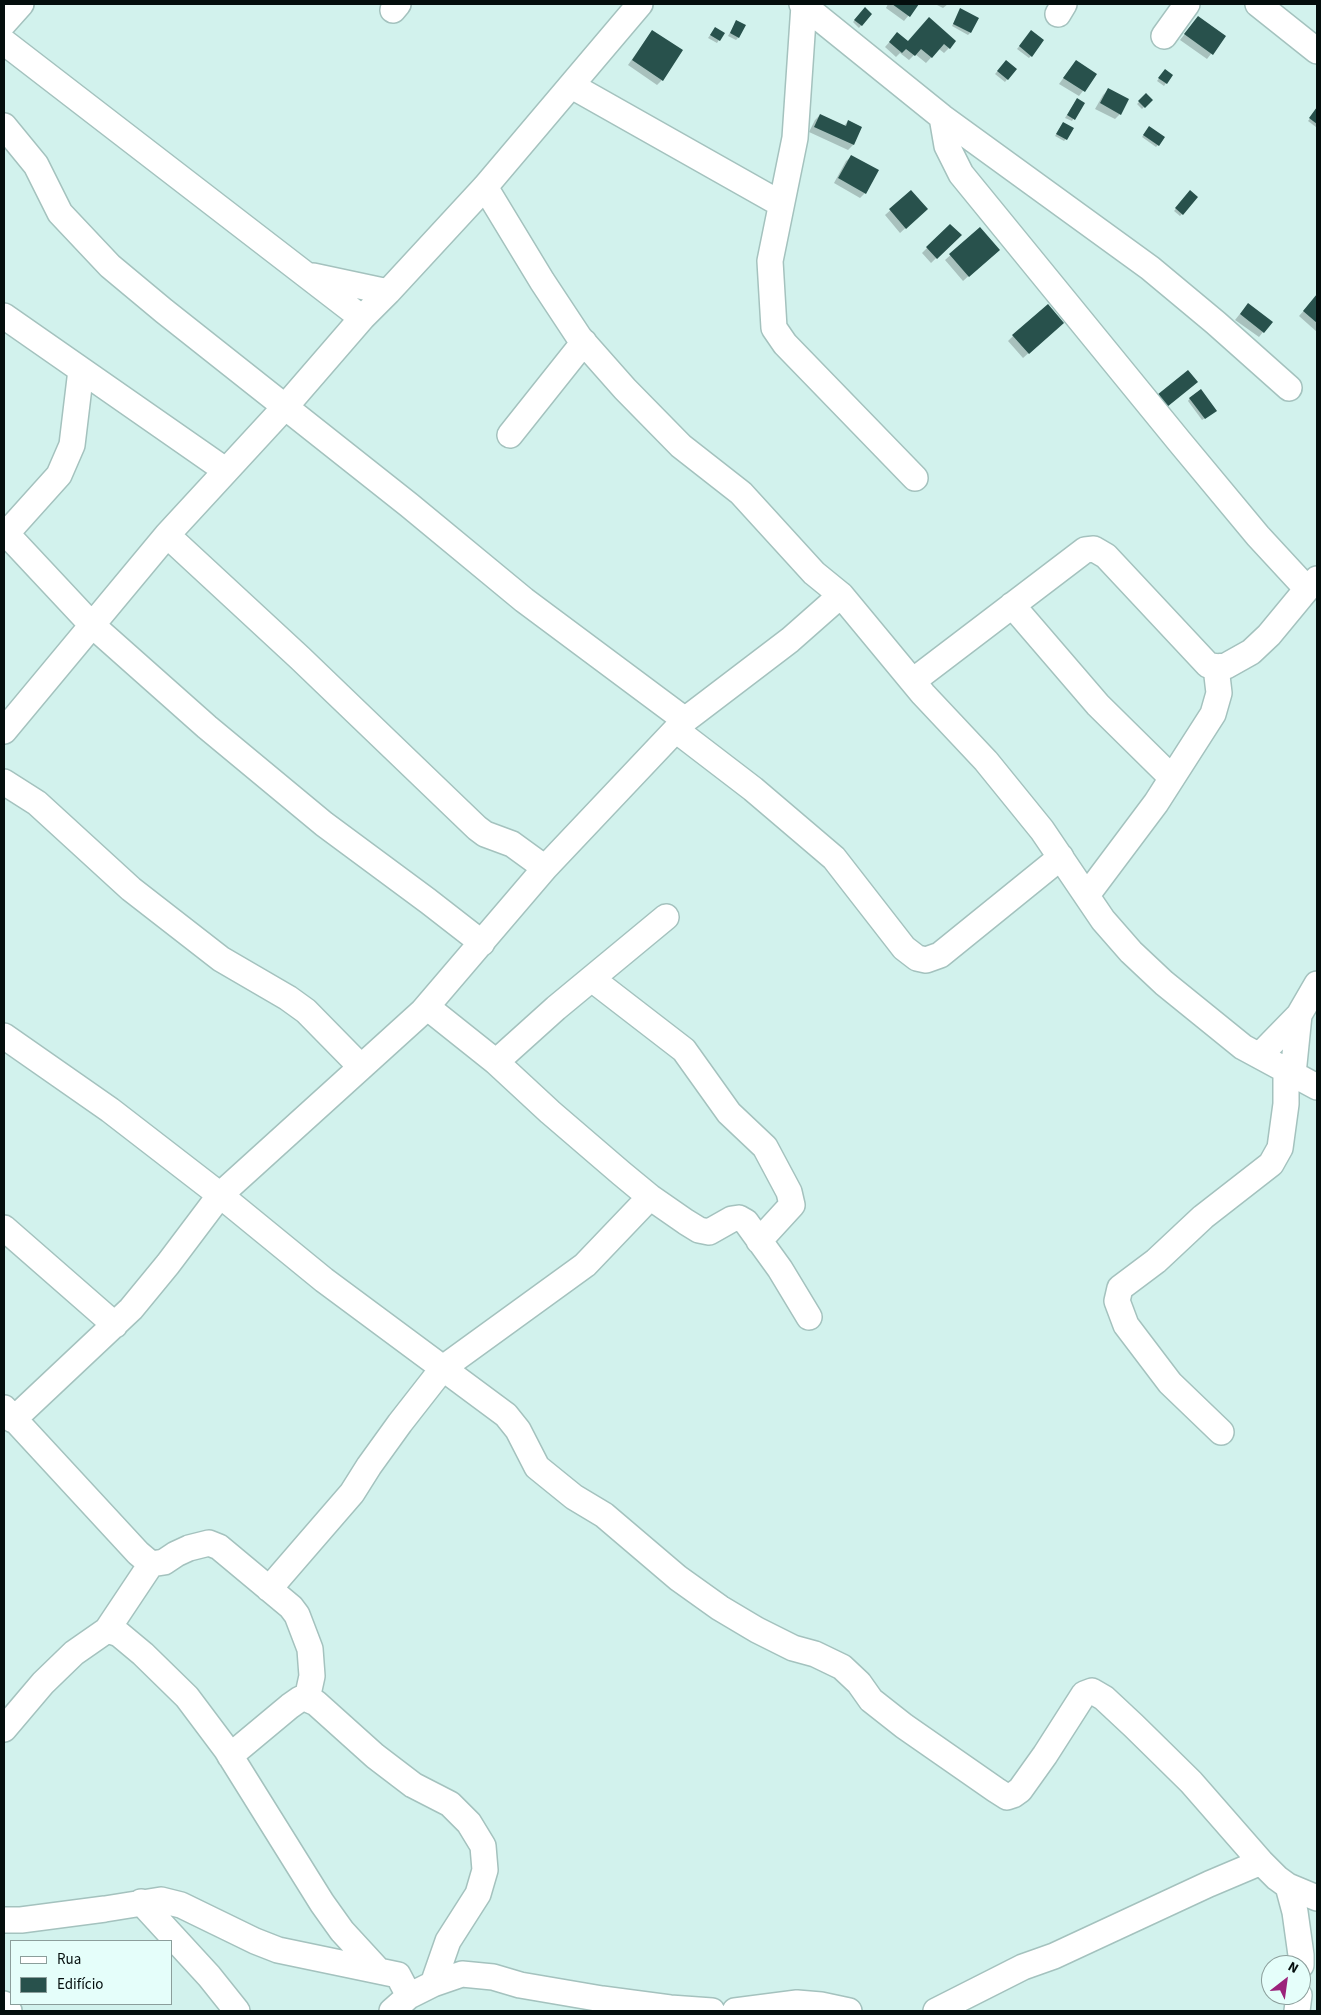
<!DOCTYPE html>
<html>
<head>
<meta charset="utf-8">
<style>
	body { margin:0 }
	#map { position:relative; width:1321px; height:2015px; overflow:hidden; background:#d2f2ed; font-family:"Source Sans 3",sans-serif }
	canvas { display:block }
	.frame { position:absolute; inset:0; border:5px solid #040e0d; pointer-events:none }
	.legend { position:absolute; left:10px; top:1940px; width:162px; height:65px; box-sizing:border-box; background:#e5fefa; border:1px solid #8b9e9b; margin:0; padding:6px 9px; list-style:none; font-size:15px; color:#040e0d }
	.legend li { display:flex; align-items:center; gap:10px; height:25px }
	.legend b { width:25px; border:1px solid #8b9e9b }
	.north { position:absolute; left:1261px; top:1955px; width:50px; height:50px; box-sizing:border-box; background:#e5fefa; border:1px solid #8b9e9b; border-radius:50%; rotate:30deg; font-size:14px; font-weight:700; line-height:20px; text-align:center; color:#040e0d }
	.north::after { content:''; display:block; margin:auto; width:18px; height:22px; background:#9b227a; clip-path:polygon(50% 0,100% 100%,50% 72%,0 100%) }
</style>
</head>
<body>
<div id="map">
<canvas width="1321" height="2015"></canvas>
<div class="frame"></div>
<ul class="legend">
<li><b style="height:6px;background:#fff"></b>Rua</li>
<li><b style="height:14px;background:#28514c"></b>Edifício</li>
</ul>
<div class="north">N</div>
</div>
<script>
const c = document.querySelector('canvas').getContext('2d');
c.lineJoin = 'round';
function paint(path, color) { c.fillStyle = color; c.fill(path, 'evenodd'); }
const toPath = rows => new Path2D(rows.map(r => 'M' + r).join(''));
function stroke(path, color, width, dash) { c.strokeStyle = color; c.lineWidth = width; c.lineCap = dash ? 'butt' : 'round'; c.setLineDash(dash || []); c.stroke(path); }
paint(toPath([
	[888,4,918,4,904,21,886,8],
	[935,4,948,4,943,8],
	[865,9,871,14,859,28,853,22],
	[959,12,970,33,968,35,952,26],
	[1198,17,1225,36,1207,59,1180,40],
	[929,19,949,48,944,53,939,49,926,63,915,54,909,60,900,53,896,57,885,47,893,38,908,43],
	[735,24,738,38,736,40,728,36],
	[715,28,723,34,717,43,708,38],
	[652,31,662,80,657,85,628,65],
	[1029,34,1031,56,1029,58,1017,49],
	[1076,61,1096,74,1079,96,1059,84],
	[1004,64,1015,69,1005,82,995,74],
	[1163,73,1172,75,1164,86,1157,81],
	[1108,90,1120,114,1115,119,1095,109,1103,95],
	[1146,95,1151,100,1142,109,1137,104],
	[1075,102,1083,104,1072,121,1065,118],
	[1317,110,1317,125,1316,127,1308,121],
	[820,115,844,126,848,121,861,127,853,145,848,150,809,132,815,120],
	[1061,126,1066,139,1064,141,1055,136],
	[1147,130,1158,145,1156,147,1142,137],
	[852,156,865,193,860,198,834,183,846,161],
	[911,192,921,214,900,233,885,215],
	[1188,194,1182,214,1180,216,1174,211],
	[950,225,960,235,931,263,922,253],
	[980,229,993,254,963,281,945,260],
	[1317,296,1317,332,1299,316],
	[1243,310,1263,332,1259,337,1235,320],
	[1057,328,1023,358,1008,341,1013,336],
	[1190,398,1213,413,1202,420,1188,401]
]), '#0003');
paint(toPath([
	[892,4,919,4,910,17],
	[865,7,872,14,862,26,854,20],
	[960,8,979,18,971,33,953,24],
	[1198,16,1226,36,1213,55,1184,34],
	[929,17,956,41,950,49,944,44,932,58,921,49,915,56,906,49,902,53,889,42,897,32,908,41],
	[736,20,746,25,739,38,730,33],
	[715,27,725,33,720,41,710,35],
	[652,30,683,50,663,81,632,60],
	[1031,30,1044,40,1032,57,1019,46],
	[1006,60,1017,69,1008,80,997,71],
	[1076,60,1097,74,1085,92,1063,78],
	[1165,69,1173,75,1167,84,1158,78],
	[1108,88,1129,99,1121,115,1100,103],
	[1146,93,1153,100,1145,108,1138,101],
	[1077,98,1085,103,1075,120,1067,115],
	[1317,107,1317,124,1309,118],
	[820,114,846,126,848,120,862,127,854,145,814,127],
	[1063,122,1074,128,1067,140,1056,134],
	[1149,126,1165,137,1159,146,1143,135],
	[851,155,879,170,866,194,838,178],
	[911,190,928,209,906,229,889,209],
	[1190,190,1198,197,1183,215,1175,208],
	[950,224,962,235,937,259,926,247],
	[980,227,1000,250,969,277,949,254],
	[1317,294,1317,323,1303,311],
	[1248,303,1273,322,1264,333,1240,314],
	[1048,304,1064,323,1029,354,1012,335],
	[1188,370,1198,382,1167,407,1157,395],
	[1201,389,1217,411,1205,419,1189,398]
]), '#28514c');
const minor = toPath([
	[802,4,942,117,1150,268,1216,323,1289,388],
	[1258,4,1317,51],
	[804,5,795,138,770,261,774,328,785,344,915,478],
	[393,10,398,4],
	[1058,14,1064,4],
	[4,23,21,4],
	[1164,36,1187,4],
	[4,42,362,318],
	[572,86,781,204],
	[942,117,947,146,961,174,1179,441,1258,536,1307,589],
	[4,126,36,165,60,213,110,266,164,311,409,505,524,600,685,720],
	[485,187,542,281,579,337,625,389,681,446,741,493,814,573,841,595,923,694,986,761,1042,830,1103,920,1131,952,1164,983,1243,1047,1317,1087],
	[313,276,388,292],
	[4,316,225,470],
	[510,435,584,342],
	[4,531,91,624,207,727,324,824,428,901,482,943],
	[6,534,59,475,72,445,81,370],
	[167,535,300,658,477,828,485,834,512,844,545,868],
	[1012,605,1098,705,1171,777],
	[913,681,1085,550,1094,549,1106,556,1208,665,1216,667,1226,666,1251,652,1269,635,1307,589,1317,579],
	[676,730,753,789,834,858,904,948,917,958,926,960,940,955,1061,857],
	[4,731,167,535,285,407,362,318,388,292,485,187,640,4],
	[4,782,37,803,131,889,221,959,288,998,306,1011,361,1067],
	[1087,895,1156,803,1213,714,1219,693,1216,667],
	[592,979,684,1050,729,1113,765,1147,789,1192,792,1205,759,1241],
	[427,1007,496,1062,550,1112,621,1173,650,1197,686,1222,699,1230,709,1232,732,1219,739,1218,746,1222,780,1269,809,1317],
	[4,1036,110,1110,220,1195,324,1280,506,1415,518,1430,537,1467,574,1497,604,1515,678,1578,720,1608,757,1630,793,1648,815,1654,842,1667,859,1683,871,1700,904,1726,996,1790,1007,1797,1013,1795,1020,1790,1045,1755,1084,1694,1092,1691,1104,1698,1134,1726,1191,1782,1261,1862,1277,1878,1288,1886,1317,1898],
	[1260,1055,1299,1015,1317,984],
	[496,1062,556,1008,666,917],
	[1293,1074,1299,1015],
	[4,1228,115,1325],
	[4,1408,138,1553,151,1564,164,1562,176,1554,189,1548,209,1543,219,1547,291,1607,297,1615,310,1649,312,1676,307,1699],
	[13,1420,131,1309,168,1264,220,1195,422,1012,545,868,685,720,790,640,841,595],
	[1221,1432,1170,1383,1126,1325,1117,1301,1120,1288,1156,1261,1203,1217,1271,1164,1280,1148,1286,1104,1286,1069],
	[269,1589,352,1493,369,1466,400,1423,443,1368,585,1265,650,1197],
	[107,1630,119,1634,143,1654,187,1697,226,1749,322,1903,342,1931,377,1969],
	[4,1729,43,1683,74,1653,107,1630,151,1564],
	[230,1756,290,1706,300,1699,307,1699,316,1703,375,1756,413,1785,450,1804,469,1823,483,1846,485,1870,478,1894,448,1941,433,1984],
	[1288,1886,1295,1912,1301,1955,1301,1965],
	[141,1902,209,1976,237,2011],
	[4,1920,21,1920,105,1909,161,1900,181,1905,255,1941,278,1950,398,1975,409,1996],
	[4,2004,9,2011],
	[392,2011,409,1996,433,1984,462,1974,493,1977,520,1985,602,1999,670,2008,712,2011],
	[735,2011,797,2003,821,2005,849,2011],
	[936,2011,1023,1967,1054,1956,1209,1884,1261,1862],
	[1297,2011,1299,1995]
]);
stroke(minor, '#a4c2be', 28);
stroke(minor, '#fff', 25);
</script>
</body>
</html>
